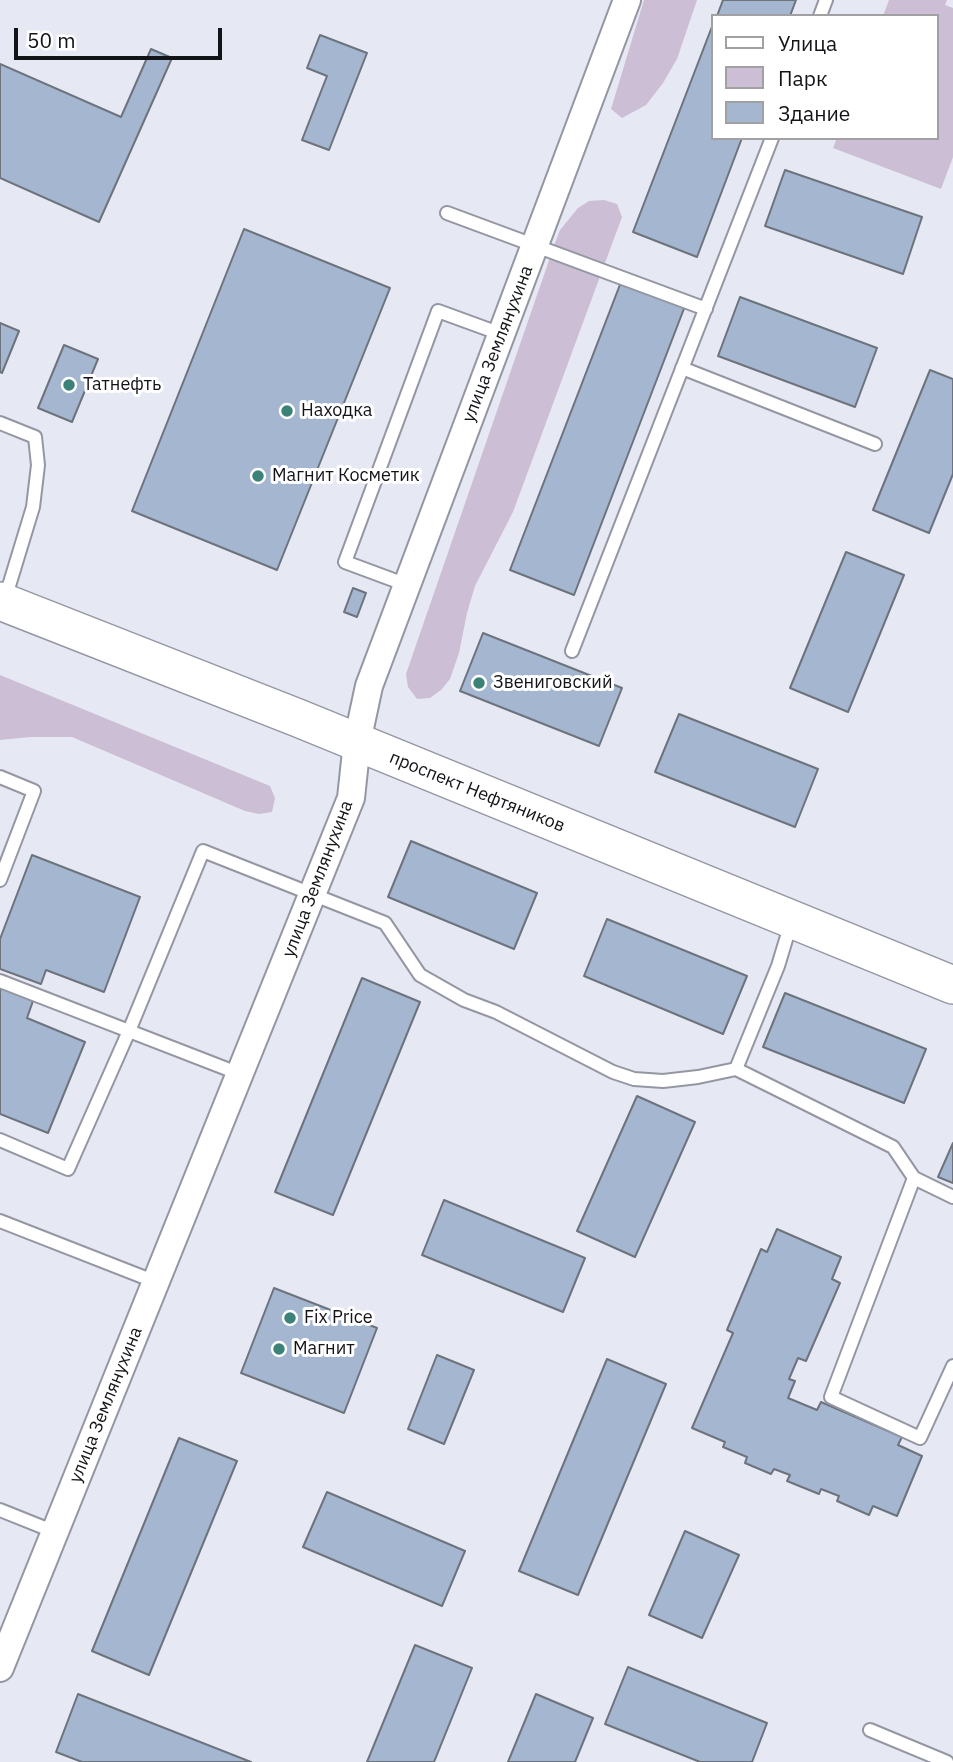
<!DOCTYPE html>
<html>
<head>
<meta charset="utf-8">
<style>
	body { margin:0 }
	#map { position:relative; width:953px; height:1762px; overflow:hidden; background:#e6e9f4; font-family:"IBM Plex Sans",sans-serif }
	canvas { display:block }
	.legend { position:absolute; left:711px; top:14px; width:228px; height:126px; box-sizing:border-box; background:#fff; border:2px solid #a1a1a3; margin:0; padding:9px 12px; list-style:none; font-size:21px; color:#131418 }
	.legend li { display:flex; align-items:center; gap:14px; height:35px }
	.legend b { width:35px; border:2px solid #a1a1a3 }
	.scale { position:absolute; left:14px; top:28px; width:208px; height:32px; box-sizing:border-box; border:4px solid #131418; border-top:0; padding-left:9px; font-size:21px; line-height:24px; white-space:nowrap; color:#131418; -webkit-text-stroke:5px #fff; paint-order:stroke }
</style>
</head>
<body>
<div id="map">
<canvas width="953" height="1762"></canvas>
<ul class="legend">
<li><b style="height:9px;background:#fff"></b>Улица</li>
<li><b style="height:19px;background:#ccbed5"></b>Парк</li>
<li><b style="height:19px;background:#a4b6d0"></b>Здание</li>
</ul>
<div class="scale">50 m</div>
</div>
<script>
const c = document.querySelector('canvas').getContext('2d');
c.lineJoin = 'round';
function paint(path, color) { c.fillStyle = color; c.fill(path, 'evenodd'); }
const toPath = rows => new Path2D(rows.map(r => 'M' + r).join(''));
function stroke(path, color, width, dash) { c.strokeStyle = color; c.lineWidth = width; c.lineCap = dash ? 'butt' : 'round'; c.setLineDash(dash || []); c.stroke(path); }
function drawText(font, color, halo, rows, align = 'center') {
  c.font = font + ' "IBM Plex Sans",sans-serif'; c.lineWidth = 6; c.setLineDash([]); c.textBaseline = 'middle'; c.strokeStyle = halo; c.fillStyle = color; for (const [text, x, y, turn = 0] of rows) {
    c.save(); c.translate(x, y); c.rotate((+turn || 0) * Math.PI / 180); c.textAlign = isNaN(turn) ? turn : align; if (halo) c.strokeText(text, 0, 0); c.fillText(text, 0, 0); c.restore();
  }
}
paint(toPath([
	[644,0,697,0,677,59,663,83,646,105,622,118,611,109],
	[889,0,947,0,945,5,953,8,953,157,941,189,833,148,837,138,937,138,937,16,883,16],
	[604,200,617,204,622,217,513,512,475,586,467,613,459,653,450,679,441,690,430,698,417,699,408,687,406,674,555,243,560,230,578,208,589,201],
	[0,675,270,786,275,798,272,812,259,814,245,811,72,737,30,737,0,740]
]), '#ccbed5');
const building = toPath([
	[723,0,796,0,790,16,717,16,723,0],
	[713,24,713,138,742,138,697,257,633,232,713,24],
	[320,35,367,53,329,150,302,140,327,76,307,68,320,35],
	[151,49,172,58,99,222,0,178,0,64,121,117,151,49],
	[785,170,922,217,903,274,765,226,785,170],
	[244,229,390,288,277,570,132,511,244,229],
	[621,282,685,306,574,595,510,570,621,282],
	[740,297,877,348,855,407,718,356,740,297],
	[0,323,19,331,2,373,0,372,0,323],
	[64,345,98,359,72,422,38,408,64,345],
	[930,370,953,379,953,474,929,533,873,510,930,370],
	[846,552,904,575,848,712,790,688,846,552],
	[353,588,366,593,357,617,344,612,353,588],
	[483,633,622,688,599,746,460,691,483,633],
	[679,714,818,769,795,827,655,772,679,714],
	[411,841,537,893,514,949,388,897,411,841],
	[32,855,140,897,104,992,46,970,41,984,0,969,0,939,32,855],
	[607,919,747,976,723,1034,584,976,607,919],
	[362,978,420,1002,333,1215,275,1192,362,978],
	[0,987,33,1001,27,1018,85,1042,48,1133,0,1114,0,987],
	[785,993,926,1049,904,1103,763,1047,785,993],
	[637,1096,695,1122,635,1257,577,1231,637,1096],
	[953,1143,953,1183,938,1177,953,1143],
	[444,1200,585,1258,563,1312,422,1255,444,1200],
	[777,1229,841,1257,832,1279,840,1283,806,1361,798,1358,789,1379,795,1381,788,1398,817,1410,821,1402,902,1437,898,1445,922,1456,897,1516,873,1506,869,1515,837,1501,839,1496,821,1489,819,1494,787,1481,790,1475,774,1469,771,1474,745,1463,747,1457,723,1447,725,1442,692,1428,733,1333,727,1330,761,1249,767,1252,777,1229],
	[274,1288,377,1328,344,1413,241,1373,274,1288],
	[437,1355,474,1370,444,1444,408,1429,437,1355],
	[607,1359,666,1384,578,1595,519,1571,607,1359],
	[179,1438,237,1461,149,1675,92,1651,179,1438],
	[327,1492,465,1551,442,1606,303,1547,327,1492],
	[685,1531,739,1555,702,1638,649,1615,685,1531],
	[415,1645,472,1668,434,1762,367,1762,415,1645],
	[628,1667,767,1723,752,1762,700,1762,605,1724,628,1667],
	[78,1694,251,1762,82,1762,56,1752,78,1694],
	[536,1694,593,1718,575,1762,508,1762,536,1694]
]);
paint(building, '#a4b6d0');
stroke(building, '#6d737c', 2);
const lane = toPath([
	[820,16,826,0],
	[447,213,706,309],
	[682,368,875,444],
	[0,423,35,437,38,465,33,507,5,599],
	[407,585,345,562,438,311,501,334],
	[572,651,772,138],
	[0,777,34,791,0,880],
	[0,981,240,1074],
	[736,1069,778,966,791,923],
	[0,1140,68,1169,129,1031,203,851,385,923,420,975,464,1000,496,1012,613,1072,634,1079,663,1081,698,1077,736,1069,893,1147,914,1178,953,1197],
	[914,1178,831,1397,920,1438,953,1366],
	[0,1221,156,1282],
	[0,1510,55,1532],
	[870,1730,947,1762]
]);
const street = toPath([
	[0,1668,351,798,357,742,369,686,627,0]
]);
const secondary = toPath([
	[0,601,298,718,953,985]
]);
stroke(lane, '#9497a1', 16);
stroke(street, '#9497a1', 30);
stroke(secondary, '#9497a1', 40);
stroke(lane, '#fff', 12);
stroke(street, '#fff', 26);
stroke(secondary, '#fff', 37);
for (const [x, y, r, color] of [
	[69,385,7,"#3c8279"],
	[287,411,7,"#3c8279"],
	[258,476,7,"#3c8279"],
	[479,683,7,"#3c8279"],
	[290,1318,7,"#3c8279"],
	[279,1349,7,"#3c8279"]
]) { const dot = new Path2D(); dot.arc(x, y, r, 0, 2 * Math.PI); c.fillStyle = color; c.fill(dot); stroke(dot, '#fff', 2.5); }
drawText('18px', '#131418', '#fff', [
	["улица Землянухина",498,344,-69],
	["проспект Нефтяников",477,792,22],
	["улица Землянухина",318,879,-69],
	["улица Землянухина",106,1405,-68]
]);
drawText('18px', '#131418', '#fff', [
	["Татнефть",83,385],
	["Находка",301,411],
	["Магнит Косметик",272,476],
	["Звениговский",493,683],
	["Fix Price",304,1318],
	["Магнит",293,1349]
], 'left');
</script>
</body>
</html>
